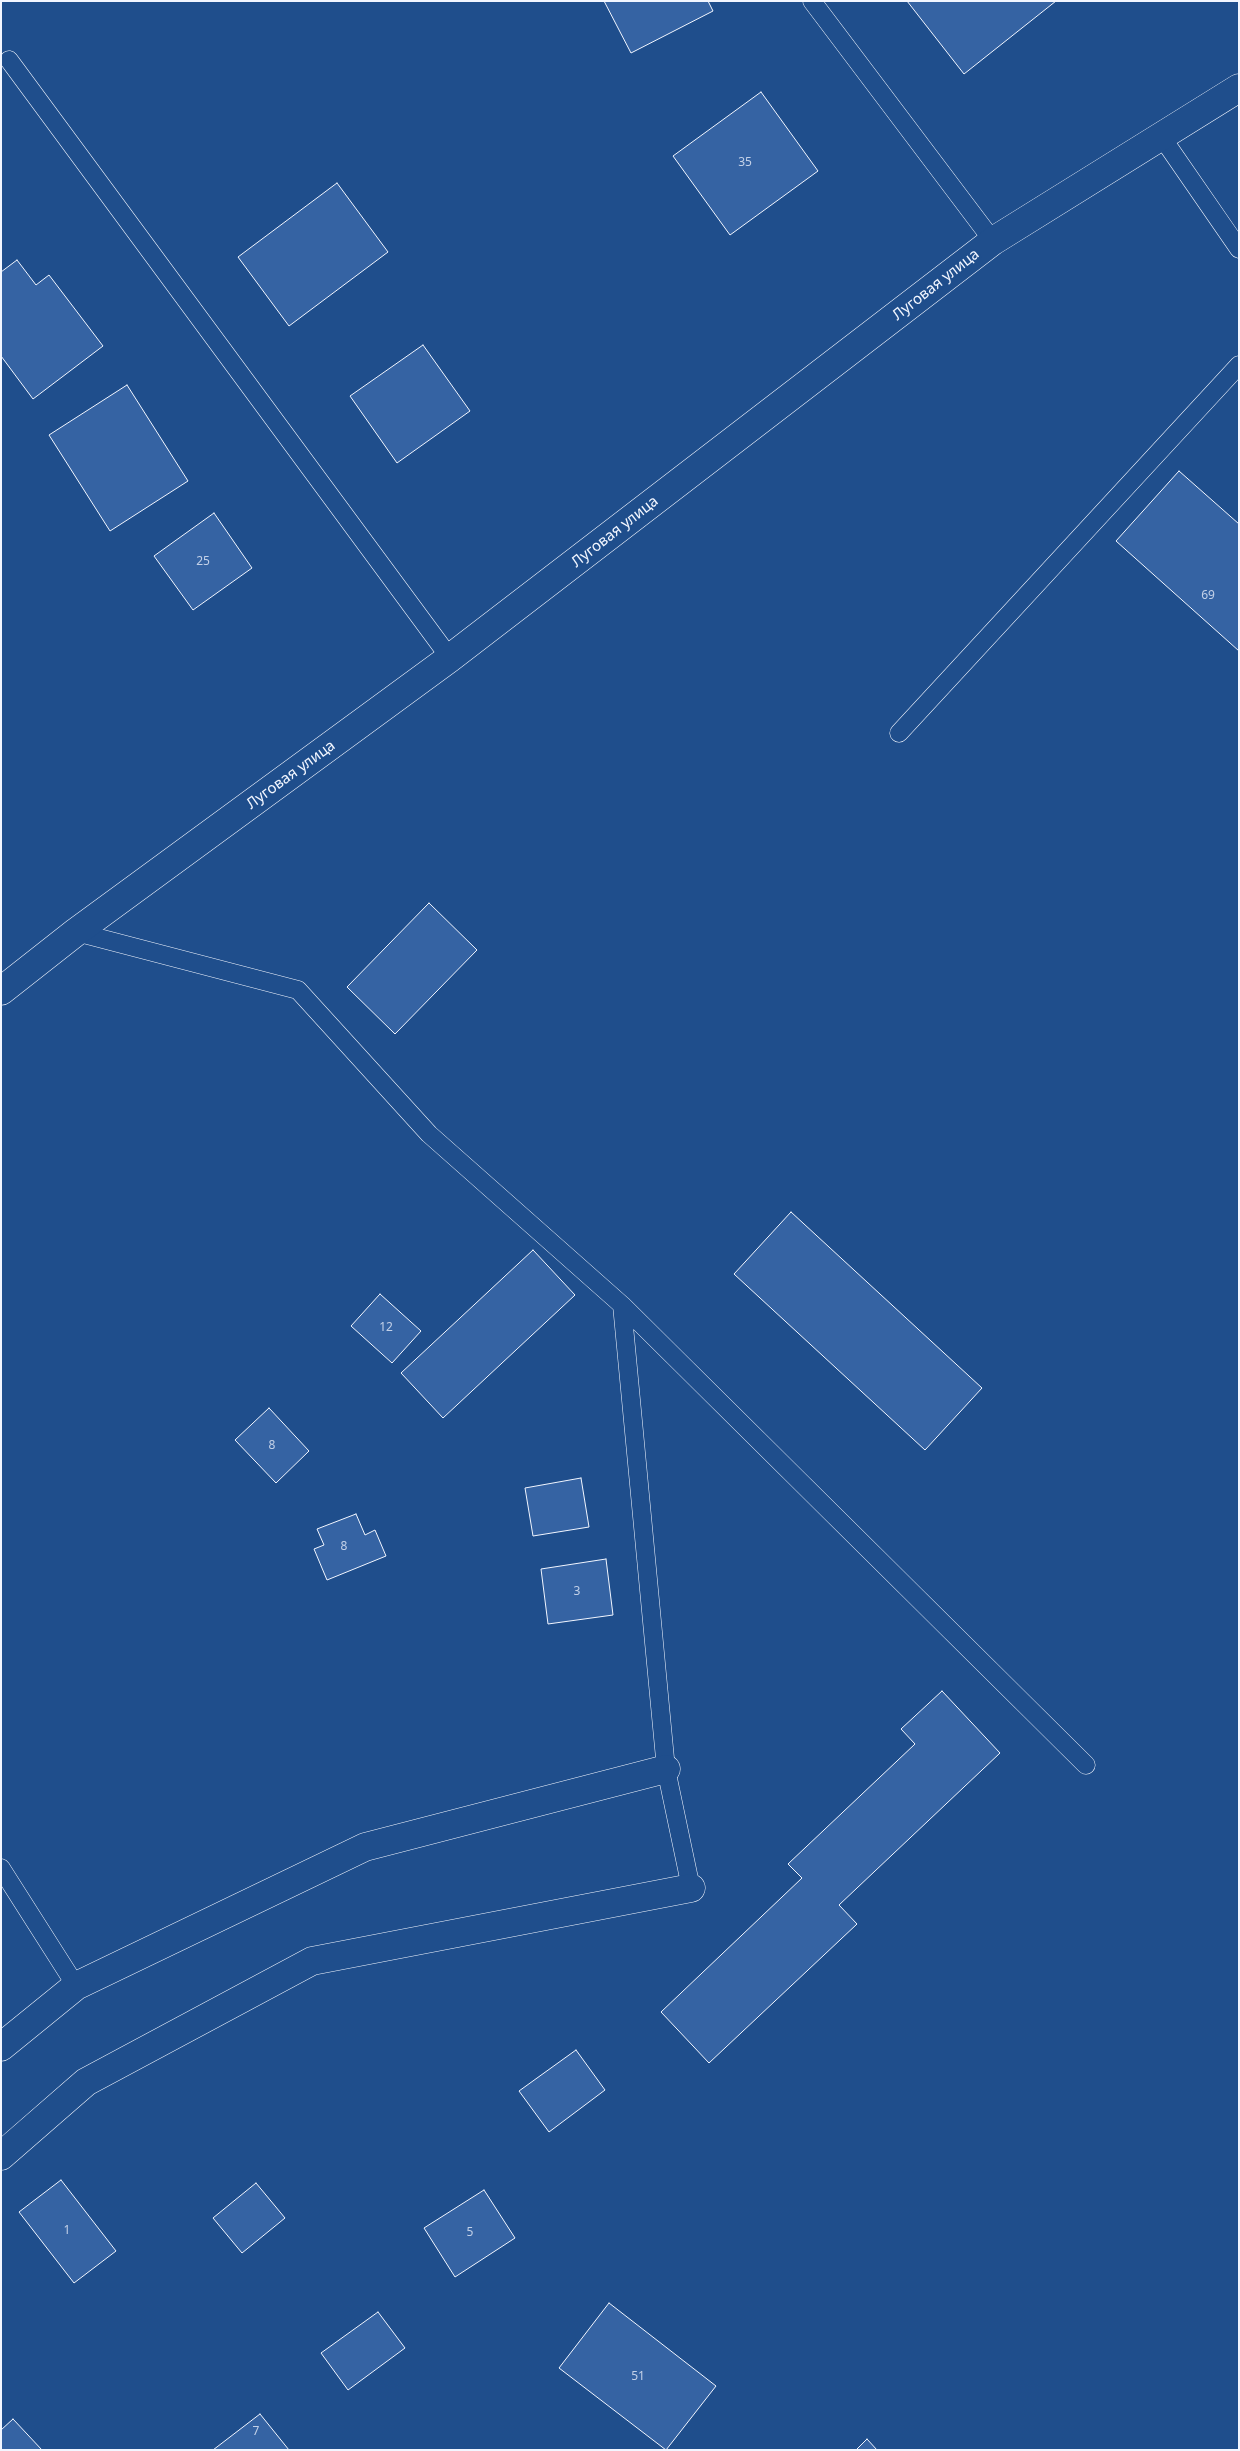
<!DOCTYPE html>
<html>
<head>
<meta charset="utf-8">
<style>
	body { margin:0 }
	#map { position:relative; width:1240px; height:2451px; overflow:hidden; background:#1f4e8c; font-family:"Noto Sans",sans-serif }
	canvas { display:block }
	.frame { position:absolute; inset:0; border:2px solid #f2f6ff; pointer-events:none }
</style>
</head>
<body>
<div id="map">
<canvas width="1240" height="2451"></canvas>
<div class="frame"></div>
</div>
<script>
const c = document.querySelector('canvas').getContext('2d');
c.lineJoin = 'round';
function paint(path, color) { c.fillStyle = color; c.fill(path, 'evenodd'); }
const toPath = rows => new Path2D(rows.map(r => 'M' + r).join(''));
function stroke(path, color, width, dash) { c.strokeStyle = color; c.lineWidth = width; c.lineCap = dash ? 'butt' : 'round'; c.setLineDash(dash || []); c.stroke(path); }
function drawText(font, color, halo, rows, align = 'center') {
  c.font = font + ' "Noto Sans",sans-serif'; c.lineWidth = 4; c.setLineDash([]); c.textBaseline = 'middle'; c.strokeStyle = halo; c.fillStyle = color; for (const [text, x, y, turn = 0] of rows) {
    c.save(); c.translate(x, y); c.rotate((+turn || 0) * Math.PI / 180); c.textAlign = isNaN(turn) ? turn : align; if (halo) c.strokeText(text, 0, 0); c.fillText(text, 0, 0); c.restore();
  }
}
const building = toPath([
	[604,1,708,1,713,11,631,53,604,1],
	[907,1,1056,1,964,74,907,1],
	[761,92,818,171,730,235,673,156,761,92],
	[337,183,388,252,289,326,238,257,337,183],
	[17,260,36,285,49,275,103,346,33,399,1,356,1,272,17,260],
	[423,345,470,411,397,463,350,396,423,345],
	[127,385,188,481,110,531,49,435,127,385],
	[1179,471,1239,524,1239,651,1116,541,1179,471],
	[214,513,252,568,193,610,154,556,214,513],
	[429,903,477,950,395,1034,347,987,429,903],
	[791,1212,982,1388,925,1450,734,1274,791,1212],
	[533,1250,575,1295,443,1418,401,1373,533,1250],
	[380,1294,421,1331,392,1363,351,1326,380,1294],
	[269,1408,309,1451,276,1483,235,1440,269,1408],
	[581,1478,589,1527,533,1536,525,1488,581,1478],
	[356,1514,365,1535,375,1530,386,1556,327,1580,314,1549,324,1545,317,1529,356,1514],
	[606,1559,613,1615,548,1624,541,1569,606,1559],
	[942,1691,1000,1753,839,1905,857,1924,709,2063,661,2012,802,1878,788,1864,915,1744,901,1729,942,1691],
	[576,2050,605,2090,549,2132,519,2091,576,2050],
	[61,2180,116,2251,74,2283,19,2212,61,2180],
	[256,2183,285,2218,242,2253,213,2218,256,2183],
	[484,2190,515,2238,455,2277,424,2228,484,2190],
	[609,2303,716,2386,666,2450,559,2368,609,2303],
	[378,2312,405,2348,348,2390,321,2353,378,2312],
	[260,2414,289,2450,213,2450,260,2414],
	[13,2419,42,2450,1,2450,1,2430,13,2419],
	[867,2439,877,2450,856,2450,867,2439]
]);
paint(building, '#3563a3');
stroke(building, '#f2f6ff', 1);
const service = toPath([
	[812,1,993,241],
	[9,60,450,658],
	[1161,136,1239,249],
	[899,733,1239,365],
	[76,932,298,990,429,1134,622,1305,1086,1765],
	[622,1305,666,1769,691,1888],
	[1,1868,76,1986]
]);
const minor = toPath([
	[1,991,76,932,450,658,993,241,1239,88],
	[1,2047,76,1986,365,1847,666,1769],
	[1,2156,86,2082,312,1961,691,1888]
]);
stroke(service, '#f2f6ff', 19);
stroke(minor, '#f2f6ff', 29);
stroke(service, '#1f4e8c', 18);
stroke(minor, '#1f4e8c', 28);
drawText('12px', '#c3d1e8', null, [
	["35",745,163],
	["25",203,562],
	["69",1208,596],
	["12",386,1328],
	["8",272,1446],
	["8",344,1547],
	["3",577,1592],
	["1",67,2231],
	["5",470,2233],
	["51",638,2377],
	["7",256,2432]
]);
drawText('15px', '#f2f6ff', '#1f4e8c', [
	["Луговая улица",936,285,-38],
	["Луговая улица",615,532,-38],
	["Луговая улица",291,775,-36]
]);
</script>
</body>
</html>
